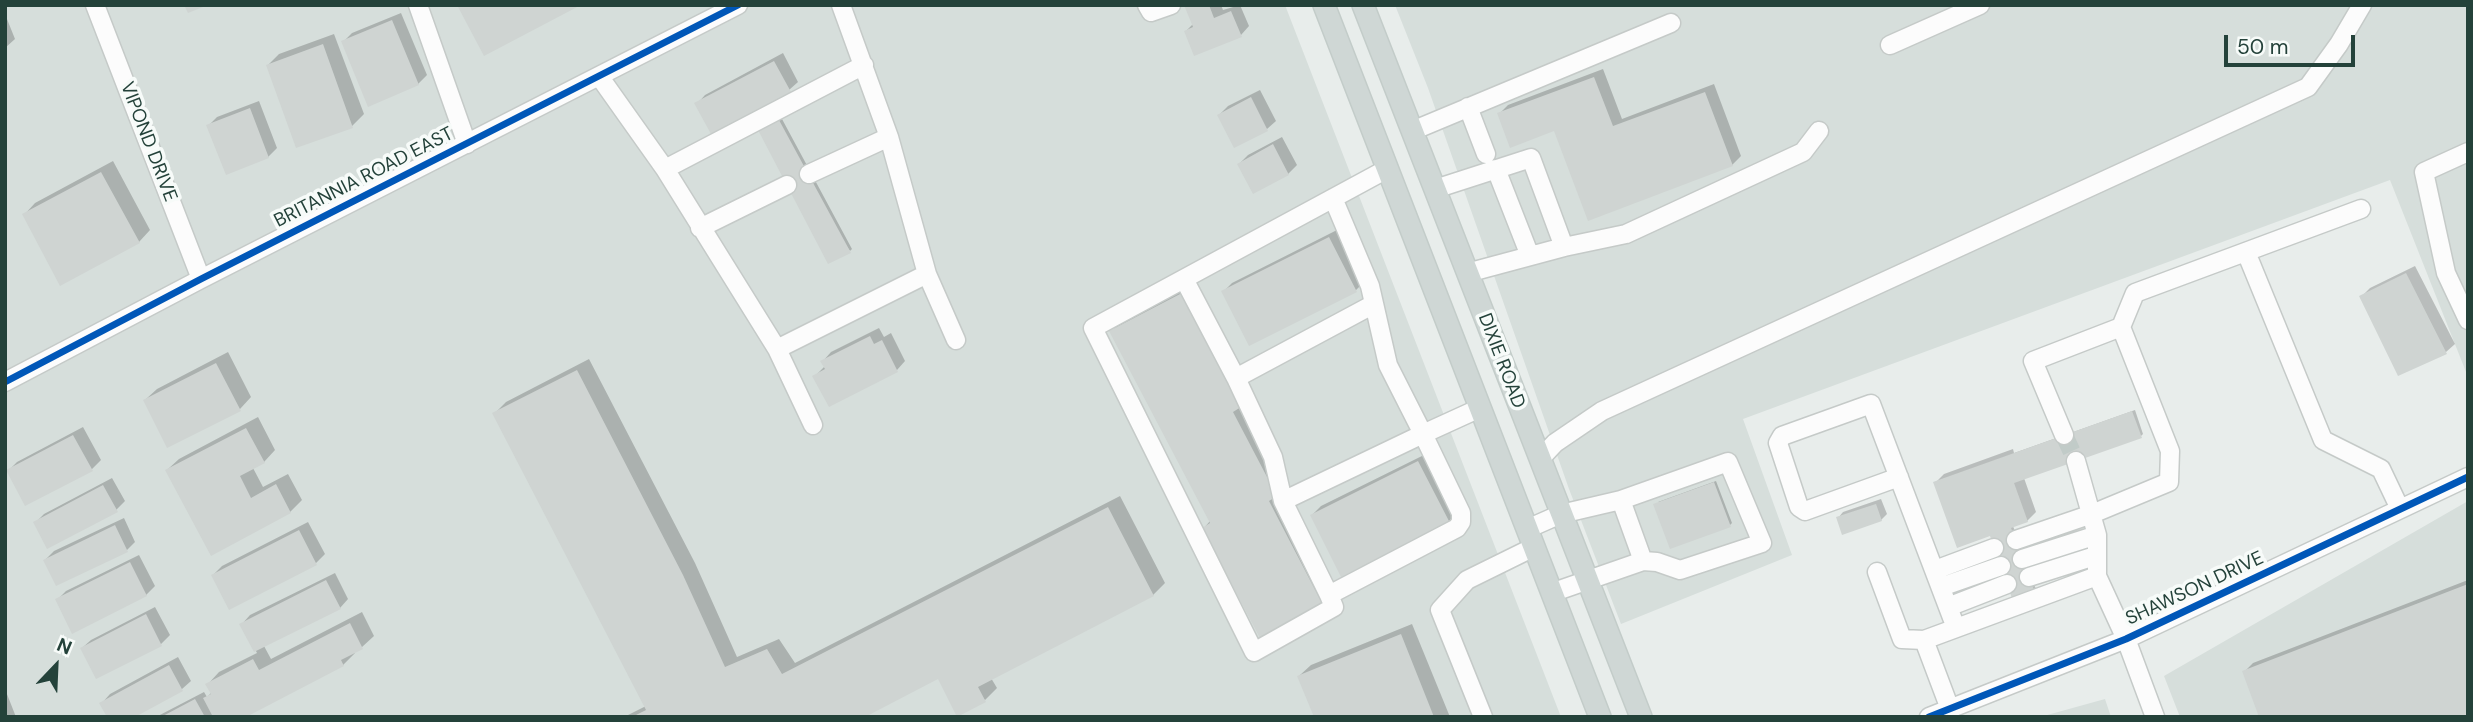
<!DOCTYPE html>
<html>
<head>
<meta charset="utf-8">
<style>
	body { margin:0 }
	#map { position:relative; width:2473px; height:722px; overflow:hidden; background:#e8edeb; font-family:"DM Sans",sans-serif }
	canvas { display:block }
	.frame { position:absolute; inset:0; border:7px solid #24423a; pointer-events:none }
	.north { position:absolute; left:21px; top:631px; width:70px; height:70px; -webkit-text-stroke:5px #f7fbf9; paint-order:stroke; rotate:23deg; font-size:19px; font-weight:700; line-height:28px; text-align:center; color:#24423a }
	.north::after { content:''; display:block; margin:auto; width:24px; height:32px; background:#24423a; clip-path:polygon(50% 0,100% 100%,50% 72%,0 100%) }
	.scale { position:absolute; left:2224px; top:35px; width:131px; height:32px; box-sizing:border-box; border:4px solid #24423a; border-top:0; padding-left:9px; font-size:21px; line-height:24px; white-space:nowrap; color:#24423a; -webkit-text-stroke:5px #f7fbf9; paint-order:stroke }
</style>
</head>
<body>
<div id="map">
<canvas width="2473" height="722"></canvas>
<div class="frame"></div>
<div class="north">N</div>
<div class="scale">50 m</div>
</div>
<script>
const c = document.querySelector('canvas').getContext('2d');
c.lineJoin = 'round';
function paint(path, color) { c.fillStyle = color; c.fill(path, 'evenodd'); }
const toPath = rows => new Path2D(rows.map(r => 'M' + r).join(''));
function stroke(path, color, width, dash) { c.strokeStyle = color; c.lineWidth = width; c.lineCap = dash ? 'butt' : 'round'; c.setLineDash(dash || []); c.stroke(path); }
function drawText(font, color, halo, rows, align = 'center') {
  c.font = font + ' "DM Sans",sans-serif'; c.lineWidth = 7; c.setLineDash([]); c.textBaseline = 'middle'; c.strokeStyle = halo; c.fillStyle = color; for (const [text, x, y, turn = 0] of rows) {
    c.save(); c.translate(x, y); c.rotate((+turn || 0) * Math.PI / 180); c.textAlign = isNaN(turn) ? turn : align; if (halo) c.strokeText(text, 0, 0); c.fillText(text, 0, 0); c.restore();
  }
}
paint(toPath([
	[5,5,1285,5,1561,717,5,717],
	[1395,5,2468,5,2468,377,2390,180,1743,419,1792,555,1621,624,1569,489,1428,88],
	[2468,501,2468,717,2180,717,2164,676],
	[2105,699,2111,717,2040,717]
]), '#d6dedb');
paint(toPath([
	[1186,5,1221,5,1223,10,1240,5,1249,26,1241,35,1186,31,1194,23],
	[401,13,427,75,418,84,343,42,352,33],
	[5,14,15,39,5,48],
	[334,34,364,114,352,126,268,65,279,54],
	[783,53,798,82,789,90,697,104,705,95],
	[1603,69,1622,119,1714,84,1741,156,1732,165,1555,129,1499,114,1508,105],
	[1260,90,1276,121,1267,129,1219,115,1228,106],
	[259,101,277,148,268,157,208,126,217,117],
	[782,119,852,249,850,251,763,128],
	[1282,137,1297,165,1288,174,1254,192,1239,164,1248,155],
	[113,161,150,230,139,242,24,215,35,203],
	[1339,229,1365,281,1356,290,1250,344,1223,292,1232,283],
	[2415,266,2455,344,2446,352,2399,374,2361,297,2370,288],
	[1194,283,1280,490,1335,594,1323,606,1204,528,1210,521,1111,332,1123,320],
	[879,328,884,337,891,333,905,361,897,370,815,376,825,366,823,361,831,352],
	[228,352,251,397,240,409,145,400,157,389],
	[589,359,695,563,737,657,779,639,795,663,1120,496,1165,583,1153,595,991,678,997,688,985,700,938,677,861,717,624,717,646,706,494,414,506,402],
	[2135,410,2143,434,2141,436,2024,478,2036,512,2027,521,2013,526,2037,592,2035,595,1991,534,1935,483,1944,474,2013,449,2014,453],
	[258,417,275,450,264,462,253,468,263,487,288,474,302,500,290,512,167,470,179,459],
	[83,427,101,460,92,469,8,471,17,462],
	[1428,453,1458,513,1449,521,1312,515,1321,506],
	[112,478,125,501,116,510,35,523,44,514],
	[1716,481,1732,523,1730,525,1658,502],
	[1881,499,1887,514,1881,520,1838,518,1843,512],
	[124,518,135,542,127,550,45,560,54,551],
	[308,522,325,554,316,563,230,608,213,575,222,566],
	[139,555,155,586,146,595,57,600,66,591],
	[335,573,348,599,340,608,264,646,271,659,362,612,374,636,362,647,354,652,355,653,343,665,242,717,156,717,204,692,207,697,212,692,208,684,219,672,257,653,242,624,250,615],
	[2468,580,2468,717,2244,672,2253,663],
	[155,607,170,635,161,644,82,648,91,640],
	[1412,624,1450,717,1316,717,1299,676,1311,665],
	[178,657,191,681,182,689,102,703,110,694],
	[5,689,16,717,5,717]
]), '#0003');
paint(toPath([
	[184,5,208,5,188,13],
	[457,5,581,5,484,56],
	[1184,5,1209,5,1214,18,1231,11,1242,37,1194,56,1184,31,1193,27],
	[392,20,419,85,368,107,341,41],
	[323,44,353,128,296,148,266,65],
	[774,61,791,92,711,134,694,103],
	[1594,77,1613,126,1705,92,1733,166,1588,221,1554,131,1510,148,1497,113],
	[1251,97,1268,131,1234,148,1217,115],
	[250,108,269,158,226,175,206,125],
	[779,120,851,253,828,264,758,130],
	[1273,144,1289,175,1253,194,1237,164],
	[101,172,140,243,60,286,22,214],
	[1329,237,1357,292,1249,346,1221,291],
	[2406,273,2447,354,2398,376,2359,296],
	[1182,293,1241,407,1233,412,1277,496,1269,501,1324,607,1261,640,1202,528,1210,523,1109,331],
	[870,336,874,344,882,340,898,372,829,407,812,376,825,369,820,361],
	[216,363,241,411,167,448,143,400],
	[577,370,683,575,725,667,767,649,782,674,1108,507,1154,596,978,687,986,702,957,717,938,679,865,717,632,717,646,710,492,413],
	[2132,411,2142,438,2014,483,2028,522,2011,528,2036,596,2014,604,1990,536,1957,548,1933,482],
	[246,428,265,463,240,476,251,498,276,484,291,513,211,556,165,470],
	[73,435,93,471,25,506,6,470],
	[1418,461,1450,523,1341,577,1310,515],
	[1714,482,1731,527,1670,549,1653,504],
	[103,485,118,512,47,549,33,522],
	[1876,504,1882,521,1842,535,1836,517],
	[115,525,128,552,56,586,43,560],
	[299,530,317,565,229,610,211,575],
	[130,562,147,596,72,634,55,599],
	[326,580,341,609,254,652,239,624],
	[2468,584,2468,717,2259,717,2242,671],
	[146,614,162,646,96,679,80,648],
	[350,623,363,649,341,660,344,666,246,717,213,717,203,698,211,694,205,684,253,659,259,670],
	[1401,634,1434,717,1314,717,1297,676],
	[169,665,183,691,135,717,107,717,99,703],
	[195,699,205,717,161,717]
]), '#cfd4d2');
stroke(toPath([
	[2064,435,2076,461]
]), '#c1cbc8', 18, [18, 9]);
const minor = toPath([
	[95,5,201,279],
	[418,5,467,144],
	[841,5,889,137,927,274],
	[1147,5,1151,12,1171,5],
	[1890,45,1980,5],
	[599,76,665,169,864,65],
	[1468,107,1486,154],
	[1412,131,1671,23],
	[2468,152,2424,172,2446,273,2468,320],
	[665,169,777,349,813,425],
	[1387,169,1093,328,1254,652,1334,607,1329,595,1457,528,1461,522,1461,513,1423,434,1480,408],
	[1496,169,1530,256],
	[809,174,889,137],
	[1435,189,1531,158,1564,247],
	[700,228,787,185],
	[2246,252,2323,440,2381,469,2400,509],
	[1467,273,1564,247,1626,234,1803,152,1819,131],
	[1184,279,1236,378,1273,457,1283,501,1329,595],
	[2121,327,2135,293,2361,209],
	[777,349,927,274,956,340],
	[1236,378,1374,304],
	[5,382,201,279,738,5],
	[1540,459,1555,443,1602,411,2308,87,2339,44,2362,5],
	[2076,461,2097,535,2097,576],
	[1899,477,1805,511,1799,507,1778,443,1782,436,1871,404,1956,628],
	[1621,500,1728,462,1762,543,1680,570,1657,562,1643,561],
	[1283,501,1423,434,1388,365,1370,286,1333,198],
	[1527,529,1561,514,1621,500,1643,561,1551,593],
	[2016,540,2092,514,2169,482,2170,451,2121,327,2033,361,2064,435],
	[2022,559,2097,535],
	[1935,570,1994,548],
	[1877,572,1902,639,1924,640],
	[2029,577,2095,556],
	[1941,587,2001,566],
	[1948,607,2007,584],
	[1950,709,1924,640,2097,576,2126,639,2155,717],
	[1483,717,1440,610,1467,580,1534,547],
	[1929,717,2126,639,2468,477]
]);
const major = toPath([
	[1324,5,1600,717],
	[1363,5,1641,717]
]);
stroke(minor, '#c5cac8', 21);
stroke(major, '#c3ccc9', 24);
stroke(minor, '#fcfcfc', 18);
stroke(major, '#cfd7d5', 21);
stroke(toPath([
	[5,382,201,279,738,5],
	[1929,717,2126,639,2468,477]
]), '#0057b8', 7);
drawText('19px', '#24423a', '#f7fbf9', [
	["VIPOND DRIVE",148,142,69],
	["BRITANNIA ROAD EAST",364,178,-27],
	["DIXIE ROAD",1501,361,69],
	["SHAWSON DRIVE",2195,589,-25]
]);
</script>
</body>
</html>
